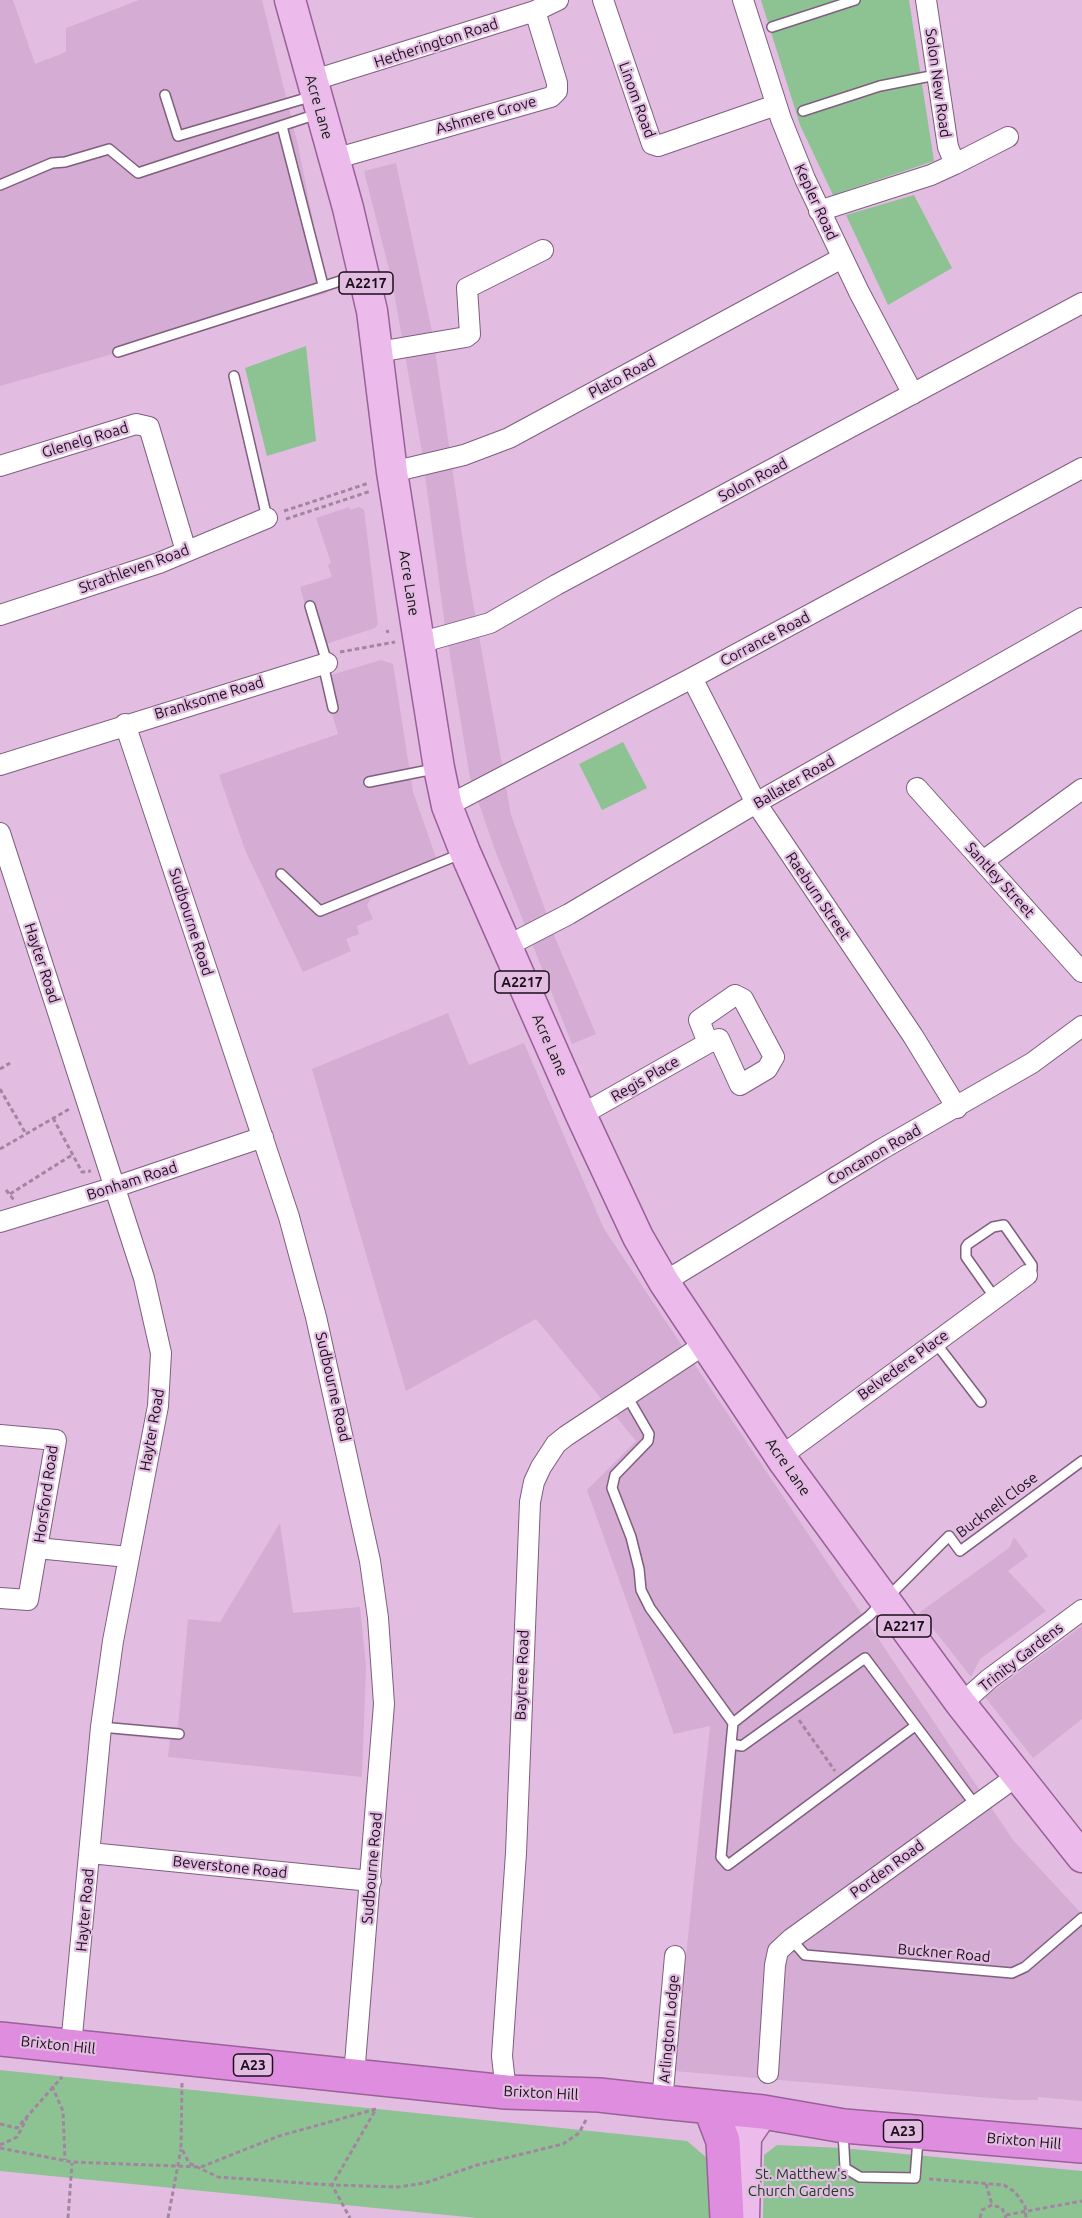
<!DOCTYPE html>
<html>
<head>
<meta charset="utf-8">
<style>
	body { margin:0 }
	canvas { display:block; background:#e2bde1 }
</style>
</head>
<body>
<canvas width="1082" height="2218"></canvas>
<script>
const c = document.querySelector('canvas').getContext('2d');
c.lineJoin = 'round';
function paint(path, color) { c.fillStyle = color; c.fill(path, 'evenodd'); }
const toPath = rows => new Path2D(rows.map(r => 'M' + r).join(''));
function stroke(path, color, width, dash) { c.strokeStyle = color; c.lineWidth = width; c.lineCap = dash ? 'butt' : 'round'; c.setLineDash(dash || []); c.stroke(path); }
function drawText(font, color, halo, rows, align = 'center') {
  c.font = font + ' Ubuntu,sans-serif'; c.lineWidth = 4.5; c.setLineDash([]); c.textBaseline = 'middle'; c.strokeStyle = halo; c.fillStyle = color; for (const [text, x, y, turn = 0] of rows) {
    c.save(); c.translate(x, y); c.rotate((+turn || 0) * Math.PI / 180); c.textAlign = isNaN(turn) ? turn : align; if (halo) c.strokeText(text, 0, 0); c.fillText(text, 0, 0); c.restore();
  }
}
paint(toPath([
	[0,0,13,0,35,64,66,52,66,28,139,0,262,0,298,145,327,293,0,386],
	[396,163,433,336,467,569,511,815,556,940,596,1034,572,1044,495,850,470,778,444,619,422,452,392,281,364,171],
	[349,507,351,510,359,507,364,510,378,624,375,628,317,647,300,587,332,577,328,565,331,563,316,518],
	[381,660,393,664,413,792,440,869,371,898,367,905,373,919,357,926,359,934,346,939,351,951,303,972,245,850,219,775,338,734,321,678],
	[448,1013,469,1065,524,1043,604,1229,1013,1840,1082,1914,1082,2101,1038,2097,1038,2100,1014,2100,674,2071,710,1726,674,1734,587,1490,636,1441,536,1319,406,1391,312,1069],
	[280,1523,293,1613,360,1607,366,1666,362,1777,168,1757,170,1740,116,1735,117,1723,178,1727,188,1619,220,1622],
	[1014,1537,1028,1556,1008,1571,1046,1611,980,1659,971,1677,920,1612,1009,1548],
	[1082,1626,1082,1719,1033,1758,985,1697]
]), '#d5acd3');
paint(toPath([
	[761,0,909,0,934,161,833,195,800,125],
	[914,195,952,268,888,305,846,215],
	[306,346,316,441,267,456,245,368],
	[623,742,647,788,602,810,579,764],
	[0,2070,687,2141,707,2158,713,2174,712,2218,477,2218,0,2171],
	[777,2145,842,2148,1082,2171,1082,2218,763,2218,764,2155]
]), '#8dc392');
const lane = toPath([
	[772,27,855,0],
	[165,95,178,136,313,96],
	[803,111,880,86,936,75],
	[282,126,323,285],
	[0,185,52,163,65,162,109,149,138,173,317,114],
	[118,352,359,275],
	[234,376,267,518],
	[310,606,327,663],
	[323,664,333,708],
	[369,782,434,769],
	[281,874,320,911,463,853],
	[995,1298,966,1257,966,1247,968,1244,993,1227,1004,1225,1032,1265,1032,1269,1027,1275],
	[935,1342,981,1402],
	[627,1396,649,1434,648,1441,615,1475,612,1488,631,1537,639,1569,641,1590,650,1608,733,1723,869,1616,949,1536,960,1551,1082,1461],
	[733,1723,731,1744,742,1746,865,1658,976,1806],
	[101,1727,179,1734],
	[731,1744,721,1857,728,1865,915,1726],
	[791,1939,805,1955,1012,1973,1025,1967,1082,1918],
	[843,2131,845,2168,860,2177,915,2178,918,2139]
]);
const street = toPath([
	[603,0,652,144,658,146,776,105],
	[743,0,781,119,805,179,859,292,913,394],
	[926,0,948,147,955,164,1008,137],
	[311,81,535,11,558,0],
	[334,159,551,97,557,91,557,83,535,11],
	[819,211,931,175,955,164],
	[378,352,466,337,470,334,467,288,543,250],
	[0,466,136,424,149,427,186,551],
	[392,472,464,455,509,438,842,258],
	[0,615,159,563,267,518],
	[419,643,490,623,556,585,1082,303],
	[692,678,756,803,913,1036,957,1108],
	[125,724,289,1217,316,1317,370,1561,378,1618,384,1704,354,2076],
	[0,765,327,663],
	[917,788,1082,972],
	[447,806,692,678,1082,468],
	[0,833,144,1278,161,1353,158,1406,113,1641,101,1727,71,2046],
	[983,861,1082,789],
	[507,946,569,914,756,803,1082,618],
	[735,995,743,999,774,1057,767,1069,740,1085,719,1039,708,1043,699,1020,735,995],
	[581,1115,708,1043],
	[0,1222,115,1187,263,1137],
	[664,1282,882,1149,1032,1063,1082,1026],
	[0,1435,56,1440,37,1548,128,1557],
	[780,1457,1027,1275],
	[0,1598,28,1600,37,1548],
	[961,1704,989,1679,1082,1610],
	[90,1853,371,1881],
	[768,2073,775,1965,778,1951,791,1939,1017,1776],
	[506,2092,502,2056,516,1853,530,1502,534,1482,541,1467,556,1444,566,1436,705,1344],
	[662,2102,675,1956]
]);
const primary = toPath([
	[290,0,348,208,372,311,392,472,439,768,447,806,465,852,581,1115,638,1237,664,1282,784,1462,961,1704,1082,1857],
	[744,2218,746,2137,763,2112]
]);
const highway = toPath([
	[0,2039,506,2092,599,2095,662,2102,763,2112,844,2126,1082,2146],
	[710,2107,723,2141,727,2218]
]);
stroke(lane, '#7f5e7e', 12);
stroke(street, '#7f5e7e', 22);
stroke(primary, '#9a6199', 33);
stroke(highway, '#9a6199', 36);
stroke(toPath([
	[284,511,369,483],
	[286,519,371,491],
	[387,630,388,633],
	[340,652,395,642],
	[0,1069,10,1063],
	[0,1089,26,1134],
	[53,1118,82,1172,91,1171],
	[0,1149,71,1108],
	[6,1190,14,1200],
	[10,1194,72,1155],
	[799,1720,835,1771],
	[182,2083,181,2147,189,2163,218,2177,332,2185,398,2187,425,2183,477,2165,563,2144,579,2133,586,2120],
	[52,2086,63,2111,65,2160],
	[0,2124,17,2128,62,2077],
	[0,2145,17,2137,27,2118],
	[0,2148,72,2162,201,2167,279,2136,376,2109,332,2185,350,2218],
	[929,2179,1004,2185,1015,2192,1025,2206,1026,2218],
	[986,2184,992,2205],
	[1006,2215,1082,2201],
	[68,2218,72,2163],
	[168,2218,181,2149],
	[980,2218,982,2210,992,2205,1002,2208,1006,2218]
]), '#a285a1', 3, [4.5, 3]);
stroke(lane, '#fff', 9);
stroke(street, '#fff', 20);
stroke(primary, '#ecbbeb', 30);
stroke(highway, '#df8dde', 33);
for (const [x, y, w] of [
	[366,283,54],
	[522,982,54],
	[904,1626,54],
	[253,2065,39],
	[903,2131,39]
]) { const box = new Path2D(); box.roundRect(x - w / 2, y - 11, w, 22, 4.5); c.fillStyle = '#e2bde1'; c.fill(box); stroke(box, '#1a0e1a', 1.5); }
drawText('bold 14px', '#1a0e1a', null, [
	["A2217",366,283],
	["A2217",522,982],
	["A2217",904,1626],
	["A23",253,2065],
	["A23",903,2131]
]);
drawText('15px', '#1a0e1a', '#e2bde1', [
	["Hetherington Road",436,43,-18],
	["Solon New Road",938,83,82],
	["Linom Road",637,100,70],
	["Acre Lane",319,107,74],
	["Ashmere Grove",486,115,-16],
	["Kepler Road",816,202,65],
	["Plato Road",622,377,-28],
	["Glenelg Road",85,440,-17],
	["Solon Road",753,480,-28],
	["Strathleven Road",134,569,-20],
	["Acre Lane",409,583,81],
	["Corrance Road",765,639,-28],
	["Branksome Road",209,698,-17],
	["Ballater Road",794,782,-30],
	["Santley Street",1000,880,48],
	["Raeburn Street",818,896,56],
	["Sudbourne Road",191,922,72],
	["Hayter Road",42,963,72],
	["Acre Lane",550,1045,66],
	["Regis Place",645,1079,-30],
	["Concanon Road",874,1155,-30],
	["Bonham Road",132,1181,-18],
	["Belvedere Place",903,1365,-36],
	["Sudbourne Road",333,1387,77],
	["Hayter Road",152,1430,-80],
	["Acre Lane",788,1467,55],
	["Horsford Road",46,1494,-82],
	["Bucknell Close",997,1505,-37],
	["Trinity Gardens",1021,1657,-38],
	["Baytree Road",522,1675,-88],
	["Beverstone Road",230,1867,6],
	["Sudbourne Road",372,1868,-85],
	["Porden Road",887,1869,-36],
	["Hayter Road",85,1910,-85],
	["Buckner Road",944,1953,5],
	["Arlington Lodge",669,2029,-85],
	["Brixton Hill",58,2045,6],
	["Brixton Hill",541,2093,3],
	["Brixton Hill",1024,2141,5]
]);
drawText('15px', '#1a4020', '#e2bde1', [
	["St. Matthew's",801,2174],
	["Church Gardens",801,2191]
]);
</script>
</body>
</html>
